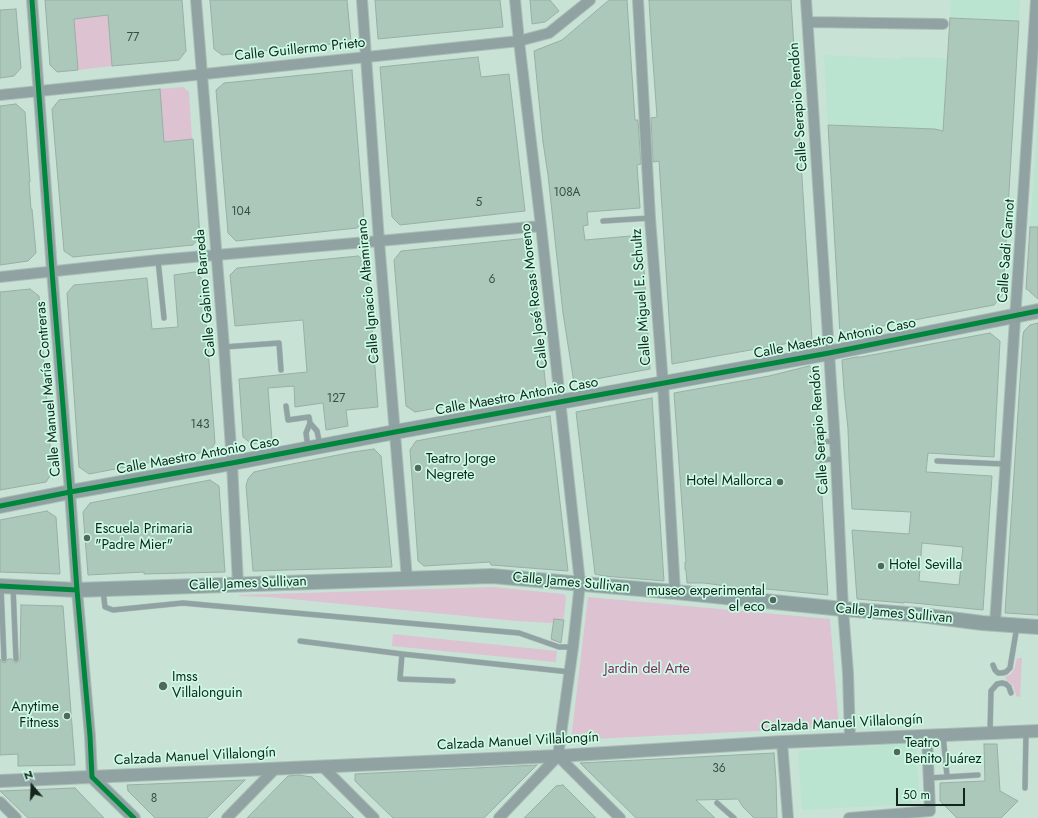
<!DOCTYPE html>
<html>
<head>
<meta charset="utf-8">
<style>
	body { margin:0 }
	#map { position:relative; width:1038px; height:818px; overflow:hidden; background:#c8e2d6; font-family:Jost,sans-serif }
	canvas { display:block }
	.north { position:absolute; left:12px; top:766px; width:40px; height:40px; -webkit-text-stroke:3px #cbfbe4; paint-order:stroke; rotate:341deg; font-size:11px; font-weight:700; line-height:16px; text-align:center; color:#13251d }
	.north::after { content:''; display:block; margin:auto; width:14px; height:18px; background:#13251d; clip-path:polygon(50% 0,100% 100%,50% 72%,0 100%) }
	.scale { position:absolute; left:896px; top:788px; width:69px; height:18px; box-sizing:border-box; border:2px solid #13251d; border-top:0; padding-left:5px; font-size:12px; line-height:14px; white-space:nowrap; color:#13251d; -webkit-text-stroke:3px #cbfbe4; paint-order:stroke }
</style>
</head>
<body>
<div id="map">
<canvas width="1038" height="818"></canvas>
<div class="north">N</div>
<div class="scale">50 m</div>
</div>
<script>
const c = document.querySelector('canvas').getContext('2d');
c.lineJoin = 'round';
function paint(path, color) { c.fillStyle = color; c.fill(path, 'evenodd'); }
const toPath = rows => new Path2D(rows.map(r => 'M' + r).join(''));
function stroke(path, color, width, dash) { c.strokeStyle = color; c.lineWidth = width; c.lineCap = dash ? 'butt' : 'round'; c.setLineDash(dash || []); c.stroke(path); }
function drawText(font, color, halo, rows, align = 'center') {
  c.font = font + ' Jost,sans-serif'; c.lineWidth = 3.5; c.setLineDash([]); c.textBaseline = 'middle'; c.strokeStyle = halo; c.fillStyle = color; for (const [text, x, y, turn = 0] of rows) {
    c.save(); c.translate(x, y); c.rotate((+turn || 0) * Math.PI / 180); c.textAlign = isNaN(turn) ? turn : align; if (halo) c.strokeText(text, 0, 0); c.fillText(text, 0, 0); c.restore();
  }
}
paint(toPath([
	[951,0,1020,0,1019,21,950,18],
	[824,55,899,59,900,57,947,58,943,131,935,129,828,125],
	[1038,106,1038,227,1030,227,1036,145],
	[916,743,919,792,917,798,913,802,910,804,894,805,802,810,798,751,868,746]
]), '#bae4d0');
paint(toPath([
	[108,15,112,66,78,70,74,19],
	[183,87,189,92,192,139,164,142,160,89],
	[493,587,563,594,565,595,566,597,561,642,551,641,553,623,516,621,270,597,239,596,239,595],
	[588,597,830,619,839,727,571,740],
	[393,634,557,651,556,662,392,646],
	[1017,658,1022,658,1020,697,1016,696,1016,693,1015,693,1014,687,1006,679,1005,677,1011,674,1013,671,1015,667]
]), '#ddc2d2');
const building = toPath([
	[45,0,182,0,186,51,179,60,112,66,108,15,74,19,78,70,57,72,50,65,45,0],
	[210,0,347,0,351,42,222,55,214,49,210,0],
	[375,0,500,0,503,27,378,39,375,0],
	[530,0,550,0,559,11,545,22,532,24,530,0],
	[609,0,627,0,635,120,638,120,641,164,637,165,640,208,587,212,588,225,583,226,585,240,642,235,650,369,574,383,563,313,548,175,543,142,534,51,562,40,609,0],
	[649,0,791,0,812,339,672,364,659,161,653,162,651,118,657,117,651,34,649,0],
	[16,9,21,68,14,76,0,78,0,10,16,9],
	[950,18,1019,21,1003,294,994,305,840,334,828,125,935,129,943,131,950,18],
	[478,57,481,77,509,74,525,211,400,225,392,217,380,67,478,57],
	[352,70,364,220,357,228,236,241,228,233,216,90,224,83,352,70],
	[160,89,164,142,193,139,200,237,193,245,73,257,64,251,52,109,59,100,160,89],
	[16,104,25,112,30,182,29,182,31,209,32,209,36,253,28,261,0,265,0,106,16,104],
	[1030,227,1038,227,1038,299,1030,292,1030,291,1026,289,1030,227],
	[529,238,546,388,415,412,406,406,394,260,401,251,529,238],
	[358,256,367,263,378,407,346,410,348,426,326,430,323,403,295,407,294,386,268,388,272,440,252,444,243,437,239,379,307,372,303,320,235,326,230,275,237,268,358,256],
	[195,272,203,280,215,443,210,451,89,474,79,467,67,293,74,285,147,278,152,329,178,327,174,275,195,272],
	[30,289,39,296,52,473,46,482,0,490,0,292,30,289],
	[1038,323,1038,615,1005,613,1023,335,1024,331,1030,325,1038,323],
	[990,333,1000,341,994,457,928,453,926,472,992,476,983,610,904,602,904,603,857,599,852,530,909,534,911,512,852,509,849,459,848,429,844,390,842,360,856,357,861,357,990,333],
	[922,543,963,547,959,585,919,581,922,543],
	[809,366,813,369,818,438,815,440,814,443,816,445,819,446,820,456,817,457,816,460,817,463,820,464,828,595,767,589,733,587,704,583,687,583,686,570,685,570,685,562,686,562,674,393,769,376,809,366],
	[652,398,664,581,604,576,595,574,576,412,652,398],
	[550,416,568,571,491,565,490,562,424,566,418,561,410,450,416,441,550,416],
	[374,449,381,456,392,567,253,571,246,486,248,479,252,474,254,472,272,468,353,452,374,449],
	[210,480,219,486,225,572,144,574,144,572,88,575,83,512,90,503,210,480],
	[47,511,56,517,60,574,0,572,0,520,47,511],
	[21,605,63,606,75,765,18,766,18,754,0,755,0,659,1,661,4,663,6,662,8,659,12,659,13,661,16,663,20,660,21,605],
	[554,619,564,620,561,643,551,639,554,619],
	[984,744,997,744,1000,791,1018,801,1001,818,957,818,940,801,940,783,985,781,984,744],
	[774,753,776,780,777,818,754,818,743,807,738,799,696,800,715,818,636,818,580,763,774,753],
	[537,765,484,818,393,818,355,781,355,774,537,765],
	[298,775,312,777,354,818,247,818,288,776,298,775],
	[245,780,207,818,155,818,128,791,127,785,245,780],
	[563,785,596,818,524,818,556,786,563,785],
	[75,788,104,818,28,818,0,791,75,788]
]);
paint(building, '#abc8bb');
stroke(building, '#9aaea5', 1);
const service = toPath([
	[603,221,650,218],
	[158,260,164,318],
	[224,347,279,343,281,370],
	[286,406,288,420,309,417,310,423,306,433,308,448],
	[310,423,317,431,320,445],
	[818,442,835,441],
	[820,460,836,459],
	[937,461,1004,464],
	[1,587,4,659],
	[13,587,16,659],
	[103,590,105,607,113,610,183,603,519,633,559,647,573,647],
	[300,641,402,654],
	[993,665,995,670,998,673,1002,673,1006,672,1010,668,1017,626],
	[453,681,400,679,402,654,570,672],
	[990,733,991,691,997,684,1002,683,1006,684,1009,687,1011,693],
	[943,735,947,776],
	[929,778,978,775],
	[1025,788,1026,732],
	[717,803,734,818]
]);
const minor = toPath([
	[32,0,52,271,70,492,77,590,90,736,92,777],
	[196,0,224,347,232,463,238,584],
	[362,0,379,241,407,579],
	[515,0,519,41,541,226,580,583,573,647,558,756],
	[638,0,650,218,663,384,675,592],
	[806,0,836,459,843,609,848,673,850,739],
	[808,22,943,24],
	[0,95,176,77,519,41,549,33,590,0],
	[0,277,158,260,379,241,541,226],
	[995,624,1036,0],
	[927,735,930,811],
	[782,742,788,818],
	[558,756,620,818],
	[322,766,374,818],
	[0,802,16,818],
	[227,818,276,768],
	[499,818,558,756],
	[849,818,930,811]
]);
const tertiary = toPath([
	[92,777,134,818],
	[0,781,558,756,782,742,1038,731]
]);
const secondary = toPath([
	[0,506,70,492,232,463,395,432,829,353,1038,311],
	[0,586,77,590,492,576,675,592,843,609,920,615,982,623,1038,627]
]);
stroke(service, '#aabeb5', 6);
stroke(minor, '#aabeb5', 12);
stroke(tertiary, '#aabeb5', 14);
stroke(secondary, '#aabeb5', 16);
stroke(service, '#91a2a3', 5);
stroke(minor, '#91a2a3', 10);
stroke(tertiary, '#91a2a3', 12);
stroke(secondary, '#8ca1a0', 14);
stroke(toPath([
	[32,0,52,271,70,492,77,590,90,736,92,777,134,818],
	[0,506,70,492,232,463,395,432,829,353,1038,311],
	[0,586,77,590]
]), '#00873e', 5);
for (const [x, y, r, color] of [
	[418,468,4,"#52675e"],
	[780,482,4,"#52675e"],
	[87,538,4,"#52675e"],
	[881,566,4,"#52675e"],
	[773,600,4,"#52675e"],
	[163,686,5,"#52675e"],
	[67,716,4,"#52675e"],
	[897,752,4,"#52675e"]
]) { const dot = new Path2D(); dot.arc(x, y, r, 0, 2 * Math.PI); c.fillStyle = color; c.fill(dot); stroke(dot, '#cbfbe4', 1.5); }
drawText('12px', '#394e44', null, [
	["77",133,38],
	["108A",567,193],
	["5",479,203],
	["104",241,212],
	["6",492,280],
	["127",336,399],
	["143",200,425],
	["36",719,769],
	["8",154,799]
]);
drawText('14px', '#13251d', '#cbfbe4', [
	["Calle Guillermo Prieto",300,50,-6],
	["Calle Serapio Rendón",799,107,-94],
	["Calle Sadi Carnot",1007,251,-86],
	["Calle Ignacio Altamirano",369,291,-95],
	["Calle Gabino Barreda",206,293,-95],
	["Calle José Rosas Moreno",535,296,-97],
	["Calle Miguel E. Schultz",642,297,-94],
	["Calle Maestro Antonio Caso",835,339,-11],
	["Calle Manuel María Contreras",49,389,-95],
	["Calle Maestro Antonio Caso",517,397,-10],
	["Calle Serapio Rendón",820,430,-94],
	["Calle Maestro Antonio Caso",198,456,-10],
	["Calle James Sullivan",571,583,5],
	["Calle James Sullivan",248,584,-2],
	["Calle James Sullivan",894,614,5],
	["Calzada Manuel Villalongín",842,724,-3],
	["Calzada Manuel Villalongín",518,742,-3],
	["Calzada Manuel Villalongín",195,757,-3]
]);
drawText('14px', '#13251d', '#cbfbe4', [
	["Teatro Jorge",426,460],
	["Negrete",426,476],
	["Hotel Mallorca",772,482,"right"],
	["Escuela Primaria",95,530],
	["\"Padre Mier\"",95,546],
	["Hotel Sevilla",889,566],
	["museo experimental",765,592,"right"],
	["el eco",765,608,"right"],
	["Imss",172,678],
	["Villalonguin",172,694],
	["Anytime",59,708,"right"],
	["Fitness",59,724,"right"],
	["Teatro",905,744],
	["Benito Juárez",905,760]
], 'left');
drawText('14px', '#802861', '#cbfbe4', [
	["Jardin del Arte",647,670]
]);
</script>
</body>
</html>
